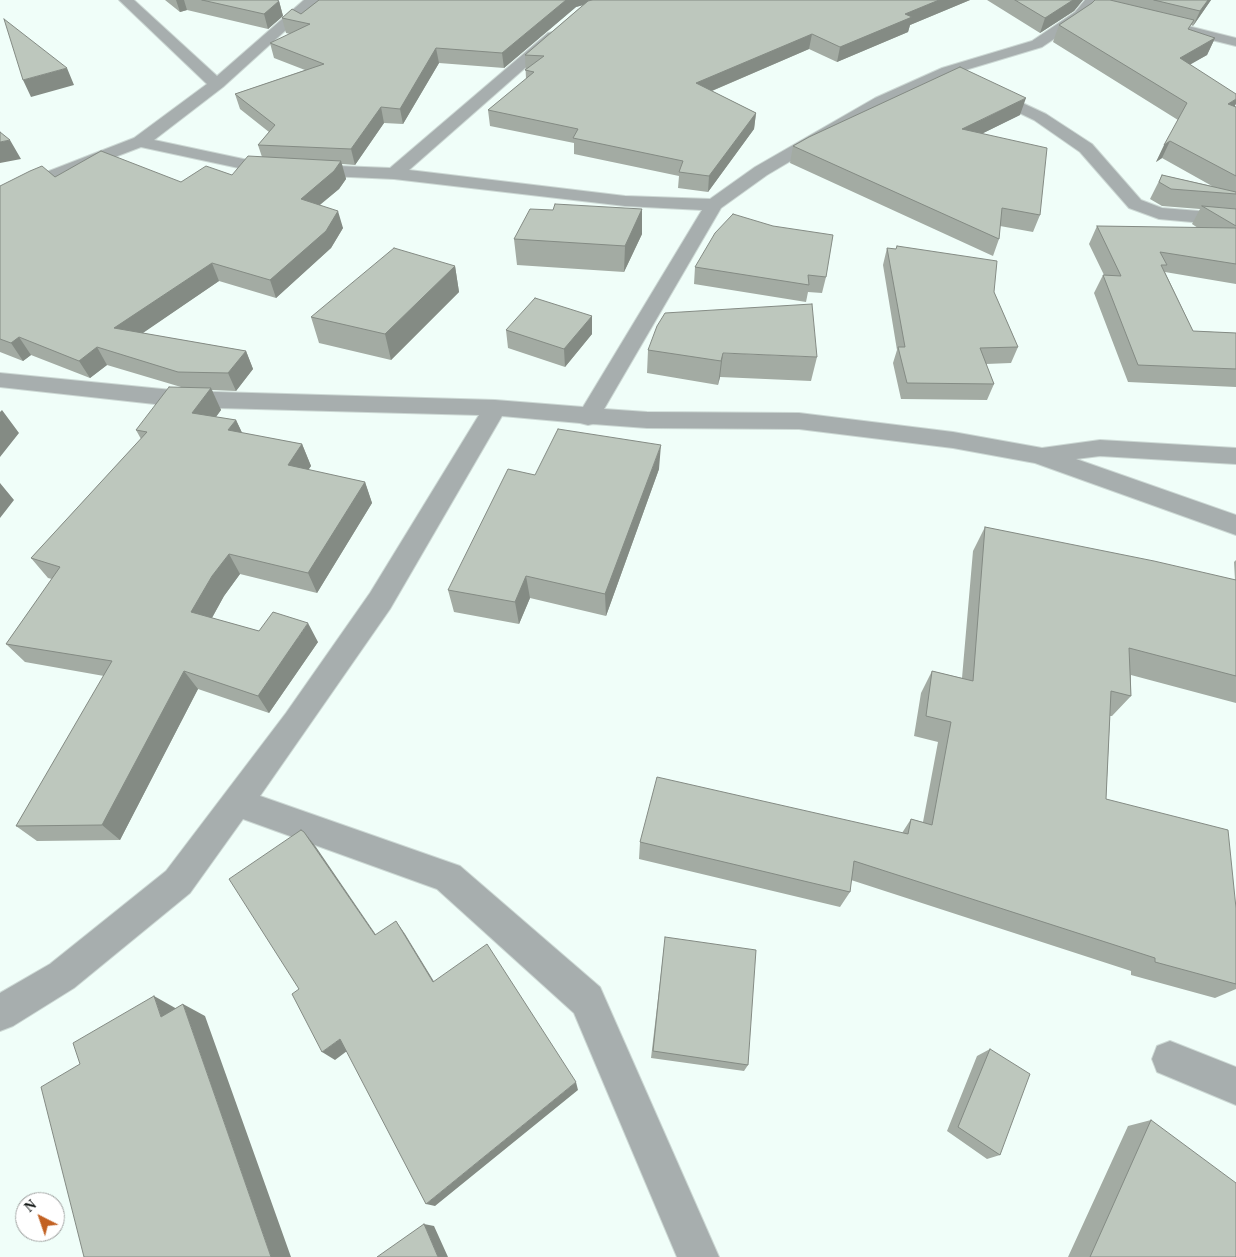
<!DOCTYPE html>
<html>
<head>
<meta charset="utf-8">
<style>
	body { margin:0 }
	#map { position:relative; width:1236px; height:1257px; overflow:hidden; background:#f0fef9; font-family:Georgia,serif }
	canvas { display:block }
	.north { position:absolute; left:15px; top:1192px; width:50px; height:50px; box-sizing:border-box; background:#fff; border:1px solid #9ea09f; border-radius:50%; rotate:319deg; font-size:14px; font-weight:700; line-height:20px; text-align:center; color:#0c110f }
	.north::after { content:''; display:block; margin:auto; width:18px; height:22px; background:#c26122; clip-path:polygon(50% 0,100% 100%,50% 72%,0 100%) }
</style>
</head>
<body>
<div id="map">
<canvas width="1236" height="1257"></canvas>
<div class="north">N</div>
</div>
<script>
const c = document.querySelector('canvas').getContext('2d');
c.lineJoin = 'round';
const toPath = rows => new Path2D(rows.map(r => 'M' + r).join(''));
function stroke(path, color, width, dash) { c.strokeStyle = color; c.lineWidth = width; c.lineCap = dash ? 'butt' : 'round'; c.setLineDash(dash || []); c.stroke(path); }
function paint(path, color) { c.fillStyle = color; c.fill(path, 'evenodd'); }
const minor = toPath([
	[119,0,134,0,217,76,304,0,319,0,223,87,154,140,262,163,390,168,548,33,553,32,558,33,560,36,558,39,409,170,625,196,710,199,755,167,875,98,942,68,1032,41,1075,12,1085,0,1099,0,1085,18,1042,47,952,74,887,104,767,175,721,208,604,409,647,412,799,413,953,432,1042,448,1100,440,1236,448,1236,464,1100,456,1076,459,1236,515,1236,535,1035,463,953,448,799,429,647,428,593,424,588,425,580,423,502,416,390,609,260,796,460,866,600,987,719,1257,677,1257,574,1013,437,889,243,819,190,893,74,988,13,1026,0,1031,0,993,50,964,166,871,286,713,370,593,479,415,182,407,0,387,0,373,182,391,495,400,583,407,702,210,625,206,394,179,262,173,141,147,0,201,0,190,134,138,207,84,119,0],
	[1168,21,1236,38,1236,46,1163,28,1161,25,1163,22,1168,21],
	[988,87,1046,114,1092,144,1141,200,1162,208,1236,214,1236,226,1159,219,1129,208,1080,152,1034,120,982,95,980,92,982,89,988,87],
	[1170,1041,1236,1067,1236,1105,1157,1072,1152,1059,1157,1046,1170,1041]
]);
stroke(minor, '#ccd8d4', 2);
paint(minor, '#a7aeae');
paint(toPath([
	[165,0,277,0,279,1,283,16,268,29,187,10,180,12],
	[319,0,970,0,910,25,908,32,837,62,809,49,712,91,756,113,754,129,708,192,678,188,679,176,574,154,574,143,490,126,488,110,526,79,525,55,583,5,576,7,504,68,439,63,403,124,384,123,355,165,342,164,346,179,339,189,320,205,343,228,331,248,276,298,219,281,142,333,246,351,253,369,236,391,212,390,221,410,216,417,236,420,242,433,302,444,311,466,308,470,365,482,372,503,317,593,240,574,224,596,212,618,259,631,318,642,269,713,198,689,120,840,37,841,16,826,104,676,25,662,6,644,52,579,48,578,31,558,141,439,136,430,181,387,107,365,90,378,31,355,23,361,0,352,0,186,55,177,181,182,232,175,262,157,258,145,269,132,240,109,235,94,305,70,274,58,270,43,290,34,286,33,282,18,301,14],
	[987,0,1083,0,1074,11,1040,33],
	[1095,0,1211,0,1193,26,1191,25,1189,29,1215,38,1207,55,1190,64,1236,107,1236,284,1165,272,1193,331,1236,333,1236,387,1128,382,1094,293,1103,275,1104,275,1089,244,1097,226,1198,228,1192,224,1200,209,1162,206,1150,199,1162,175,1212,186,1162,158,1156,162,1178,120,1053,42,1059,25,1092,3],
	[1020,115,983,133,1040,215,1033,232,1000,226,999,239,993,256,790,163,793,146],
	[642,209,642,234,624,272,517,265,514,239,553,210],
	[773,226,826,277,822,293,808,292,806,302,694,284,695,267],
	[887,248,994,292,1018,347,1011,363,986,364,994,384,987,400,901,399,893,363,897,350,883,265],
	[455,266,459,292,391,360,319,343,311,317],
	[592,316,592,334,565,367,508,348,506,330],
	[648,350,817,357,811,381,720,377,718,385,647,373],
	[659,469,606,616,530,598,519,624,454,612,448,590,535,475],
	[985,527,1235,580,1234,562,1236,560,1236,703,1131,675,1131,696,1112,716,1110,716,1106,799,1236,908,1236,989,1215,998,1131,975,1131,971,851,880,850,892,840,907,639,859,640,842,902,833,911,819,923,822,938,742,914,736,921,693,932,671,962,678,973,551],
	[664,947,748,1065,744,1071,651,1058],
	[990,1049,1000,1155,987,1159,947,1131,977,1056],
	[1151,1120,1236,1257,1068,1257,1128,1126]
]), '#a3aba3');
paint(toPath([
	[176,0,184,0,187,10,180,12],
	[566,0,602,0,576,7,504,68,502,53],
	[939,0,970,0,910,25,908,32,837,62,840,47,905,14],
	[1073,0,1083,0,1074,11,1040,33,1045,18],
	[1208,0,1211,0,1193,26,1200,11],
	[279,1,283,16,268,29,264,14],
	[812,34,809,49,695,98,696,83],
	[1215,38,1207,55,1172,75,1180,58],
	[436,48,439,63,403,124,400,109],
	[67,68,74,85,31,97,23,80],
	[1026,98,1020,115,957,146,962,129],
	[1236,99,1236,104,1231,113,1228,104],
	[381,107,384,123,355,165,351,149],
	[756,113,754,129,708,192,709,176],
	[10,140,21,159,0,163,0,142],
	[1170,141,1162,158,1156,162,1164,145],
	[341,161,346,179,339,189,306,216,301,199],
	[642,209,642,234,624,272,625,246],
	[338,211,343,228,331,248,276,298,270,280],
	[212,263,219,281,124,346,114,328],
	[455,266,459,292,391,360,385,334],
	[592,316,592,334,565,367,564,349],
	[19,337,31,355,23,361,11,343],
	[97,347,107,365,90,378,79,361],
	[246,351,253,369,236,391,228,373],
	[723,353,720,377,718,385,721,361],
	[211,388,221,410,203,434,192,413],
	[2,410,19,433,0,457,0,412],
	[236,420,246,441,228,430],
	[302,444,311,466,297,486,288,465],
	[661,445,659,469,606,616,605,594],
	[365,482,372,503,317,593,308,573],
	[0,483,14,500,0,518],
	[229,554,240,574,224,596,204,632,191,612,212,576],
	[526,576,530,598,519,624,515,602],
	[308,623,318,642,269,713,258,696],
	[184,671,198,689,120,840,102,825],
	[304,832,316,847,385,948,375,935],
	[396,921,405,934,441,993,433,982],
	[154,996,177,1009,161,1017],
	[183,1004,205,1016,291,1257,271,1257],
	[340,1039,351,1048,335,1060,322,1052],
	[576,1082,578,1090,435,1206,426,1204],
	[424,1224,434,1226,448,1257,438,1257]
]), '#848b84');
const building = toPath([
	[202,0,277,0,279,1,264,14,202,0],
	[319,0,566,0,502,53,436,48,400,109,381,107,351,149,258,145,275,125,235,94,324,64,270,43,310,24,282,18,292,9,301,14,319,0],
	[592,0,939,0,905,14,912,17,840,47,812,34,696,83,756,113,709,176,679,172,683,161,573,138,578,129,488,110,534,72,525,70,544,56,525,55,588,1,592,0],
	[1015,0,1073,0,1045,18,1015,0],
	[1095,0,1110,0,1194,20,1188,29,1215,38,1180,58,1236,94,1236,99,1228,104,1236,107,1236,176,1170,141,1164,145,1187,103,1059,25,1092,3,1095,0],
	[1154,0,1208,0,1200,11,1154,0],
	[4,19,67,68,23,80,4,19],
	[960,67,1026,98,962,129,1047,148,1040,215,1002,208,999,239,793,146,809,137,960,67],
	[0,132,10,140,0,142,0,132],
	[101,151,181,182,206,166,232,175,248,156,341,161,334,171,301,199,338,211,326,231,270,280,212,263,114,328,246,351,228,373,178,372,97,347,79,361,19,337,11,343,0,339,0,186,30,171,42,166,55,177,101,151],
	[1162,175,1236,192,1236,194,1171,189,1159,182,1162,175],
	[555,204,642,209,625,246,514,239,530,209,553,210,555,204],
	[1202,206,1236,209,1236,226,1202,206],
	[733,214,773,226,833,235,826,277,808,275,809,285,695,267,715,233,733,214],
	[1097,226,1236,228,1236,264,1160,252,1167,265,1161,265,1193,331,1236,333,1236,369,1138,365,1103,275,1121,276,1097,226],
	[897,246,997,261,994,292,1018,347,980,348,994,384,907,383,898,347,905,347,887,248,896,249,897,246],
	[394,248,455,266,385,334,311,317,394,248],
	[535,298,592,316,564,349,506,330,535,298],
	[812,304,817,357,723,353,721,361,648,350,657,326,665,313,812,304],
	[169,387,211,388,192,413,236,420,228,430,302,444,288,465,365,482,308,573,229,554,212,576,191,612,259,631,273,612,308,623,258,696,184,671,102,825,16,826,112,661,6,644,60,567,31,558,147,432,136,430,169,387],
	[558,429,661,445,605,594,526,576,515,602,448,590,508,469,535,475,558,429],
	[985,527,1154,561,1236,580,1236,676,1129,648,1131,696,1111,691,1106,799,1228,830,1236,908,1236,984,1155,962,1155,958,854,861,850,892,640,842,657,777,908,834,911,819,932,825,951,722,926,716,932,671,973,681,985,527],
	[301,830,304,832,375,935,396,921,433,982,487,944,576,1082,426,1204,340,1039,322,1052,292,994,299,989,229,879,301,830],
	[665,937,756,950,748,1065,653,1051,665,937],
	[154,996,161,1017,183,1004,271,1257,84,1257,41,1087,80,1064,73,1043,154,996],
	[990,1049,1030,1074,1000,1155,958,1127,990,1049],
	[1151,1120,1236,1183,1236,1257,1090,1257,1151,1120],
	[424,1224,438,1257,377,1257,424,1224]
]);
paint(building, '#bdc7bd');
stroke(building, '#848b84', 1);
</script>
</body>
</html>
